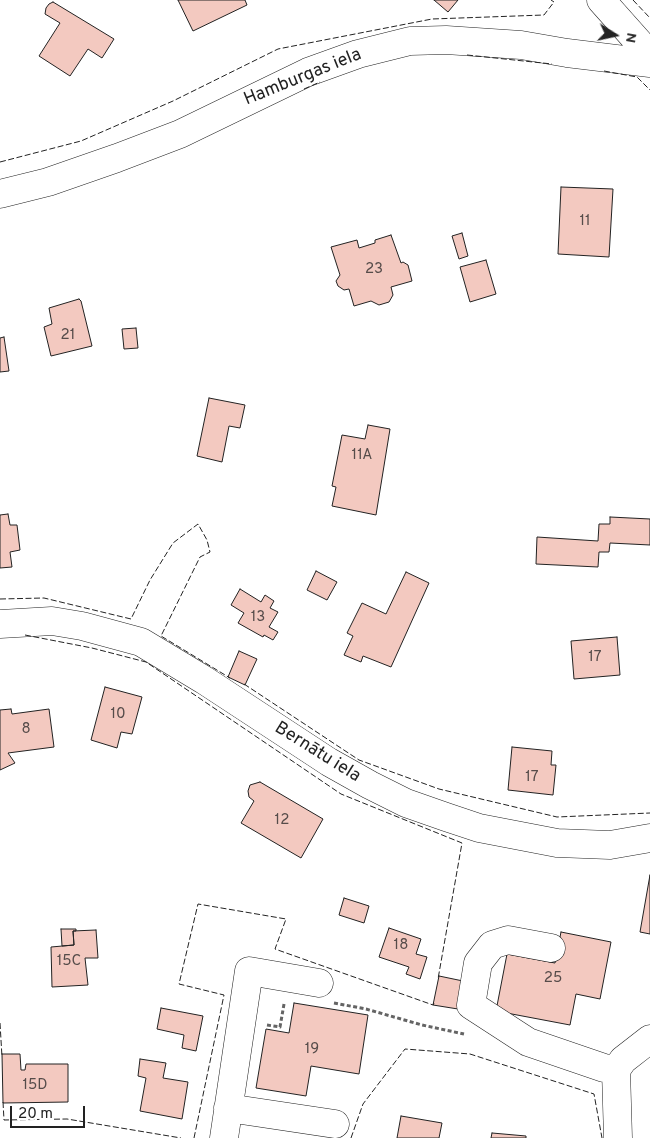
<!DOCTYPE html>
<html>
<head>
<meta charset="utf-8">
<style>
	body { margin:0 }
	#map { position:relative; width:650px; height:1138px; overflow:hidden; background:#fff; font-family:Overpass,sans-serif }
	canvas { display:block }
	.north { position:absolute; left:590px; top:10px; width:50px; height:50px; -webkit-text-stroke:4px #fff; paint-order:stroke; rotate:100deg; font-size:14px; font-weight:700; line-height:20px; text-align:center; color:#222 }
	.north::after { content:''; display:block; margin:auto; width:18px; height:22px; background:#222; clip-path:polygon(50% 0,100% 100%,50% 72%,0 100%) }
	.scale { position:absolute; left:10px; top:1106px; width:75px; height:22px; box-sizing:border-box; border:2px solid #222; border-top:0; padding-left:6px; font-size:15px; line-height:18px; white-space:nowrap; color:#222; -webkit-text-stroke:4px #fff; paint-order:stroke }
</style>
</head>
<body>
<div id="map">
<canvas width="650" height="1138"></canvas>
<div class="north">N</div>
<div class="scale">20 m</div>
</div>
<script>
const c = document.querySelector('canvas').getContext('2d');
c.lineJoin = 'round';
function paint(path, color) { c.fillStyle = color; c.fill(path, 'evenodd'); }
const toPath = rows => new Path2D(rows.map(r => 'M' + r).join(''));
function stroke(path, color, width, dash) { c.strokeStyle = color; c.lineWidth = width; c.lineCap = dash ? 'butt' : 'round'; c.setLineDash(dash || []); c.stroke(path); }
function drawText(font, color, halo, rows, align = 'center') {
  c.font = font + ' Overpass,sans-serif'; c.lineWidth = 4; c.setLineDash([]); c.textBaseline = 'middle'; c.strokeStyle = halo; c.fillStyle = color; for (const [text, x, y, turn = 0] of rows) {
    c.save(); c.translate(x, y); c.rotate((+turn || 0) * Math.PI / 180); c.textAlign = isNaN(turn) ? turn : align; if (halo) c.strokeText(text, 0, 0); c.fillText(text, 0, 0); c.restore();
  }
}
const building = toPath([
	[178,0,245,0,247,5,193,31,178,0],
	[434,0,458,0,448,12,434,0],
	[53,2,114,39,102,58,88,49,70,76,39,56,60,23,45,14,46,8,49,4,53,2],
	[561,187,613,189,609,257,558,254,561,187],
	[462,233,468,256,459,259,452,236,462,233],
	[391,235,401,263,403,262,408,265,412,281,391,287,393,295,389,302,379,305,371,301,354,306,349,289,344,290,338,286,336,281,340,275,331,247,357,240,359,248,375,243,375,240,391,235],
	[486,260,496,294,470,302,460,267,486,260],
	[79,299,81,301,92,346,51,356,44,327,52,324,49,308,79,299],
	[136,328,138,348,124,349,122,329,136,328],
	[4,337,9,371,0,372,0,338,4,337],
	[209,398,245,405,240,428,229,426,222,462,197,456,209,398],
	[368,425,390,429,376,515,332,506,336,487,332,486,342,435,365,439,368,425],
	[8,514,10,525,17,525,20,550,10,552,12,567,0,568,0,515,8,514],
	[610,517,650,519,650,545,610,543,609,552,599,552,598,567,536,564,537,537,598,541,599,524,610,524,610,517],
	[316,571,337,582,327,600,307,590,316,571],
	[406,572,429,583,391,667,363,656,361,662,344,655,353,636,347,633,362,603,386,614,406,572],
	[240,589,261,602,265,595,274,601,270,608,278,612,269,627,278,632,273,640,264,635,263,637,238,623,244,613,231,605,240,589],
	[617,637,620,675,574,679,571,641,617,637],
	[239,651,257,659,245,685,228,677,239,651],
	[105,687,142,697,132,734,121,732,117,748,91,740,105,687],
	[11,709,12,714,49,709,54,747,8,753,15,763,0,770,0,710,11,709],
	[512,747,552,751,551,765,556,765,553,795,508,790,512,747],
	[260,782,323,819,301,858,241,823,254,801,249,797,248,791,250,785,260,782],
	[650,875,650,934,640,932,650,875],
	[344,898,369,906,364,923,339,915,344,898],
	[389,928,421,939,416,954,427,957,420,979,406,974,409,967,379,957,389,928],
	[61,929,76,929,76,931,73,931,74,945,62,946,61,929],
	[96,930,98,958,85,958,88,985,52,987,51,947,74,945,73,931,96,930],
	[561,932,611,942,600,999,576,994,570,1025,496,1011,507,954,555,963,561,932],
	[439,976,463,981,458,1009,433,1005,439,976],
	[294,1003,368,1015,359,1074,311,1066,306,1096,256,1088,266,1029,289,1033,294,1003],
	[161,1008,203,1016,196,1051,182,1048,184,1035,157,1029,161,1008],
	[2,1054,20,1054,21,1070,25,1070,26,1064,68,1064,68,1102,3,1103,2,1054],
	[140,1059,166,1063,163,1078,188,1082,182,1119,140,1111,146,1078,138,1076,140,1059],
	[401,1116,442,1123,439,1138,397,1138,401,1116],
	[492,1133,526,1136,526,1138,491,1138,492,1133]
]);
paint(building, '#f3c9c0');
stroke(building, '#222', 1);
const minor = toPath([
	[601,0,650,55],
	[0,194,48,182,117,158,180,134,308,72,358,54,410,41,446,40,521,45,567,53,650,63],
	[0,624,52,621,82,626,141,642,204,680,329,762,370,785,406,803,446,817,479,828,557,843,610,845,650,838],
	[551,948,508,940,492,945,478,963,471,1005,528,1042,604,1068,616,1070,623,1060,650,1039],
	[616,1070,618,1138],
	[228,1108,335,1124],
	[224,1138,249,971,319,983]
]);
stroke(minor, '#222', 29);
stroke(toPath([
	[334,1003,366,1009,422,1025,464,1034],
	[267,1025,280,1027,284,1004]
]), '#646464', 3, [4, 2.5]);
stroke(minor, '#fff', 28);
stroke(toPath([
	[633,0,650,18],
	[467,55,552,64],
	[604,71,637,77,650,90],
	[304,89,320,82],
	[0,162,81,141,173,101,278,49,432,19,544,15,554,2,551,0],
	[0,599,44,598,131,619,150,580,173,543,198,524,207,540,210,552,200,557,161,636,230,678],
	[25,635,92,648,146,662,341,794,462,843,438,979],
	[244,684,359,760,439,789,557,817,650,813],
	[0,1023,2,1057],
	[3,1102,4,1120,67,1119,181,1138],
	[194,1138,224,995,179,984,198,904,286,919,275,949,433,1005,434,1003],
	[351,1138,363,1104,405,1049,470,1054,594,1094,602,1138]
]), '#222', 1, [6, 2.5]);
drawText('15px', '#564c4a', null, [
	["11",585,222],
	["23",374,270],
	["21",68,336],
	["11A",362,456],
	["13",258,618],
	["17",595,658],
	["10",118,715],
	["8",26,730],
	["17",532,778],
	["12",282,821],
	["18",401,946],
	["15C",69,962],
	["25",553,979],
	["19",312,1050],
	["15D",35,1086]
]);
drawText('18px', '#222', '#fff', [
	["Hamburgas iela",303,78,-22],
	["Bernātu iela",317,753,32]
]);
</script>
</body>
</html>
